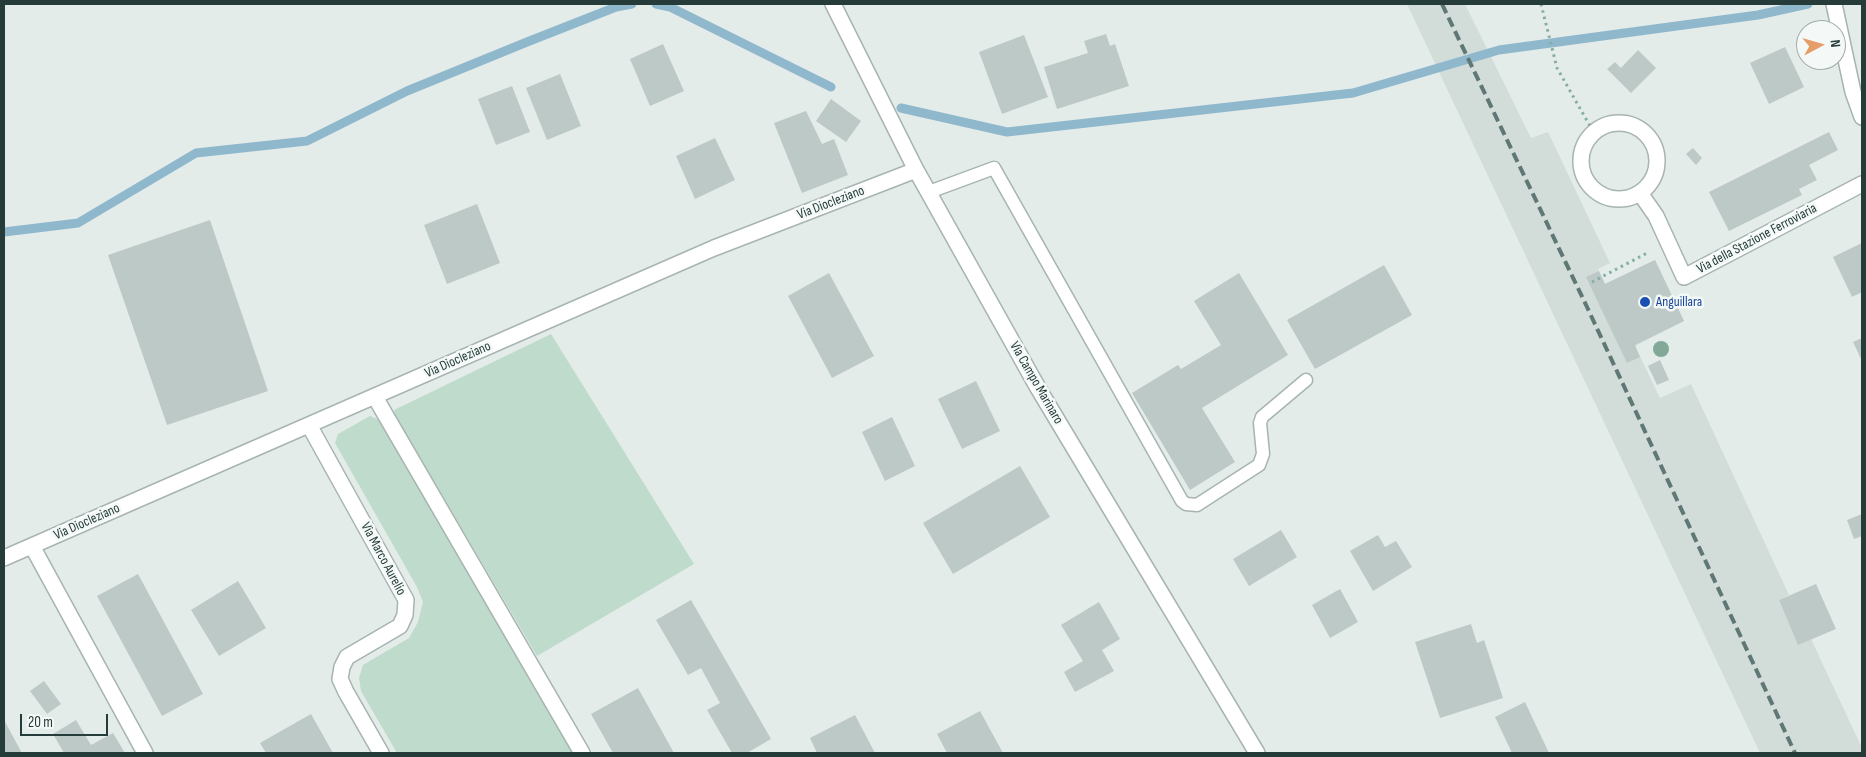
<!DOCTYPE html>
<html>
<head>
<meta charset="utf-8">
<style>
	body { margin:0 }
	#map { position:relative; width:1866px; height:757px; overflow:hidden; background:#e4ecea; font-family:"Sofia Sans Condensed",sans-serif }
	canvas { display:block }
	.frame { position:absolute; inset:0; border:5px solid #253c3a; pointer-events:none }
	.north { position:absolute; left:1796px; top:20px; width:50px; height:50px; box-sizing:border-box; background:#f4f9f7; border:1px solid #a1adab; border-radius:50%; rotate:84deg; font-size:14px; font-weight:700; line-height:20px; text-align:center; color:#253c3a }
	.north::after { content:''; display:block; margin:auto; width:18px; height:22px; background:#e69d67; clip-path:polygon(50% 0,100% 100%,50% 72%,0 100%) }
	.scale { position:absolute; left:20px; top:714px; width:88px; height:22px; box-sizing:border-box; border:2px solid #253c3a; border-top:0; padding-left:6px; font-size:15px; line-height:18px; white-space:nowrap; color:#253c3a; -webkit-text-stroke:4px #f4f9f7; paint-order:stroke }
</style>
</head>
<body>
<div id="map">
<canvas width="1866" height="757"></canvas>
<div class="frame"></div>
<div class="north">N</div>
<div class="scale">20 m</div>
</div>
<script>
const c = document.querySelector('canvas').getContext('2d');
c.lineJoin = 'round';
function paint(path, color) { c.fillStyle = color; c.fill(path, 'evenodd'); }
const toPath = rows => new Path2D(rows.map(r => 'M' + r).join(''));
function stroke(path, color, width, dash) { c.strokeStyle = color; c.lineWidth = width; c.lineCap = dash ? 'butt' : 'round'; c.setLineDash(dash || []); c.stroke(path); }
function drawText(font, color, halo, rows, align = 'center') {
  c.font = font + ' "Sofia Sans Condensed",sans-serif'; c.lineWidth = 5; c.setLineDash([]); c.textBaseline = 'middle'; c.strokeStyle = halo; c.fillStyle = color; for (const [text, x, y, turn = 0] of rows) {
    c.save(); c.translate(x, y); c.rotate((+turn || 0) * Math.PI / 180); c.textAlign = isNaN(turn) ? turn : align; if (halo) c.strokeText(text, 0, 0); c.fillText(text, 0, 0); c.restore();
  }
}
paint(toPath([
	[1407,4,1465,4,1531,138,1548,132,1610,263,1598,269,1605,284,1655,260,1684,321,1635,346,1660,398,1691,384,1789,595,1779,600,1798,644,1811,639,1862,748,1862,753,1760,753]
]), '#d2dcd9');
paint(toPath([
	[551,334,694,564,537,656,395,415,394,410],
	[370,416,380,420,573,753,397,753,361,691,359,678,363,665,409,638,418,622,423,602,417,587,335,443,338,434]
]), '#bedbcb');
stroke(toPath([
	[656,4,670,7,831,87],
	[901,108,1007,132,1353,93,1499,50,1758,15,1808,4],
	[4,232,78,223,196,153,307,141,407,91,527,42,616,7,632,4]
]), '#90b8cc', 9);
paint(toPath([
	[1106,34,1110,46,1115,44,1129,86,1057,109,1044,67,1088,53,1084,41],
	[1024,35,1048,97,1002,114,979,52],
	[663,44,684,91,650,106,630,59],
	[1785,47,1804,87,1769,104,1750,63],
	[1638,50,1656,68,1631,93,1607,69,1615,62,1621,68],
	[560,74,581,126,547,140,526,88],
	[512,86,530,132,496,145,478,99],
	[831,99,861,121,846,142,816,121],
	[806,111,822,144,834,139,848,175,802,193,774,123],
	[1829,132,1838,150,1809,165,1817,180,1799,189,1802,195,1729,231,1709,192],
	[715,138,735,180,695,199,676,156],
	[1693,148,1702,158,1696,165,1686,154],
	[477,204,500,263,447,284,424,225],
	[210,220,268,391,167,425,108,255],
	[1862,243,1862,292,1852,297,1833,257],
	[1655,260,1684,321,1635,345,1640,357,1627,363,1586,277,1599,271,1605,284],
	[1384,265,1412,315,1315,369,1287,320],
	[829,273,874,356,832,378,788,296],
	[1239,273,1288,355,1202,408,1235,462,1190,490,1132,393,1178,365,1181,369,1221,345,1194,301],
	[1862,338,1862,361,1853,342],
	[1660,360,1669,380,1657,385,1648,366],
	[976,381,1000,431,962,449,938,399],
	[892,417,915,466,885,481,862,432],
	[1020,466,1050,517,953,574,923,523],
	[1862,514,1862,536,1854,539,1847,520],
	[1281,530,1297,557,1249,586,1233,559],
	[1378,535,1385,547,1396,541,1412,567,1373,591,1350,551],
	[138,574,203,694,162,716,97,596],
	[238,581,266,628,219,656,191,610],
	[1816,584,1836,629,1798,645,1779,600],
	[1340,589,1358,622,1330,638,1312,605],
	[691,600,771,739,747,753,732,753,707,710,720,703,701,668,688,675,656,620],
	[1099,602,1120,639,1102,650,1114,671,1075,692,1064,672,1083,661,1061,625],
	[1471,624,1477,643,1484,640,1503,698,1440,718,1415,642],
	[44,681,61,704,47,714,30,691],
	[638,688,674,753,613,753,591,714],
	[1525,702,1549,753,1512,753,1495,717],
	[980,711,1003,753,947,753,937,734],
	[311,714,333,753,266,753,260,743],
	[855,715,875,753,817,753,810,738],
	[4,720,22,753,4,753],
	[76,720,91,745,113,733,125,753,64,753,53,734]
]), '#bcc9c6');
const service = toPath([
	[929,192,994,168,1182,501,1186,504,1197,505,1259,465,1263,454,1260,423,1262,417,1306,380]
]);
const minor = toPath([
	[833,4,916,170,1038,388,1257,753],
	[1834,4,1853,92,1862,117],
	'1581 161a38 38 0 1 1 76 0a38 38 0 1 1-76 0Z',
	[1640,193,1656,216,1684,277,1862,184],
	[375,397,582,753],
	[309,425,406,600,405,615,400,626,347,657,342,667,340,679,346,692,381,753],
	[32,546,145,753],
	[4,558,714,248,916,170]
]);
stroke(service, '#a7b4b2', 15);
stroke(minor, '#a7b4b2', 18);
stroke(toPath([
	[1541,4,1557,68,1594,133],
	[1592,282,1649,252]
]), '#87ada8', 3, [2.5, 4]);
stroke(service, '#fff', 12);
stroke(minor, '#fff', 15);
stroke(toPath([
	[1442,4,1587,307,1795,753]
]), '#5f7775', 4, [10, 5]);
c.fillStyle = '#82a898';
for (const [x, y] of [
	[1661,349]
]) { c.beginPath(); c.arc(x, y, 8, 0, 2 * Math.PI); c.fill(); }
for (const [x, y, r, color] of [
	[1645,302,6,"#1a4fb4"]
]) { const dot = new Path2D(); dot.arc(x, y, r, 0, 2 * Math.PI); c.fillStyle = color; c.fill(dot); stroke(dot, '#f4f9f7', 2); }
drawText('14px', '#253c3a', '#f4f9f7', [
	["Via Diocleziano",831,203,-21],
	["Via della Stazione Ferroviaria",1757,239,-28],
	["Via Diocleziano",458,360,-24],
	["Via Campo Marinaro",1036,383,60],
	["Via Diocleziano",87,522,-24],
	["Via Marco Aurelio",383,559,62]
]);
drawText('14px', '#164399', '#f4f9f7', [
	["Anguillara",1656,302]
], 'left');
</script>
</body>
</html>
